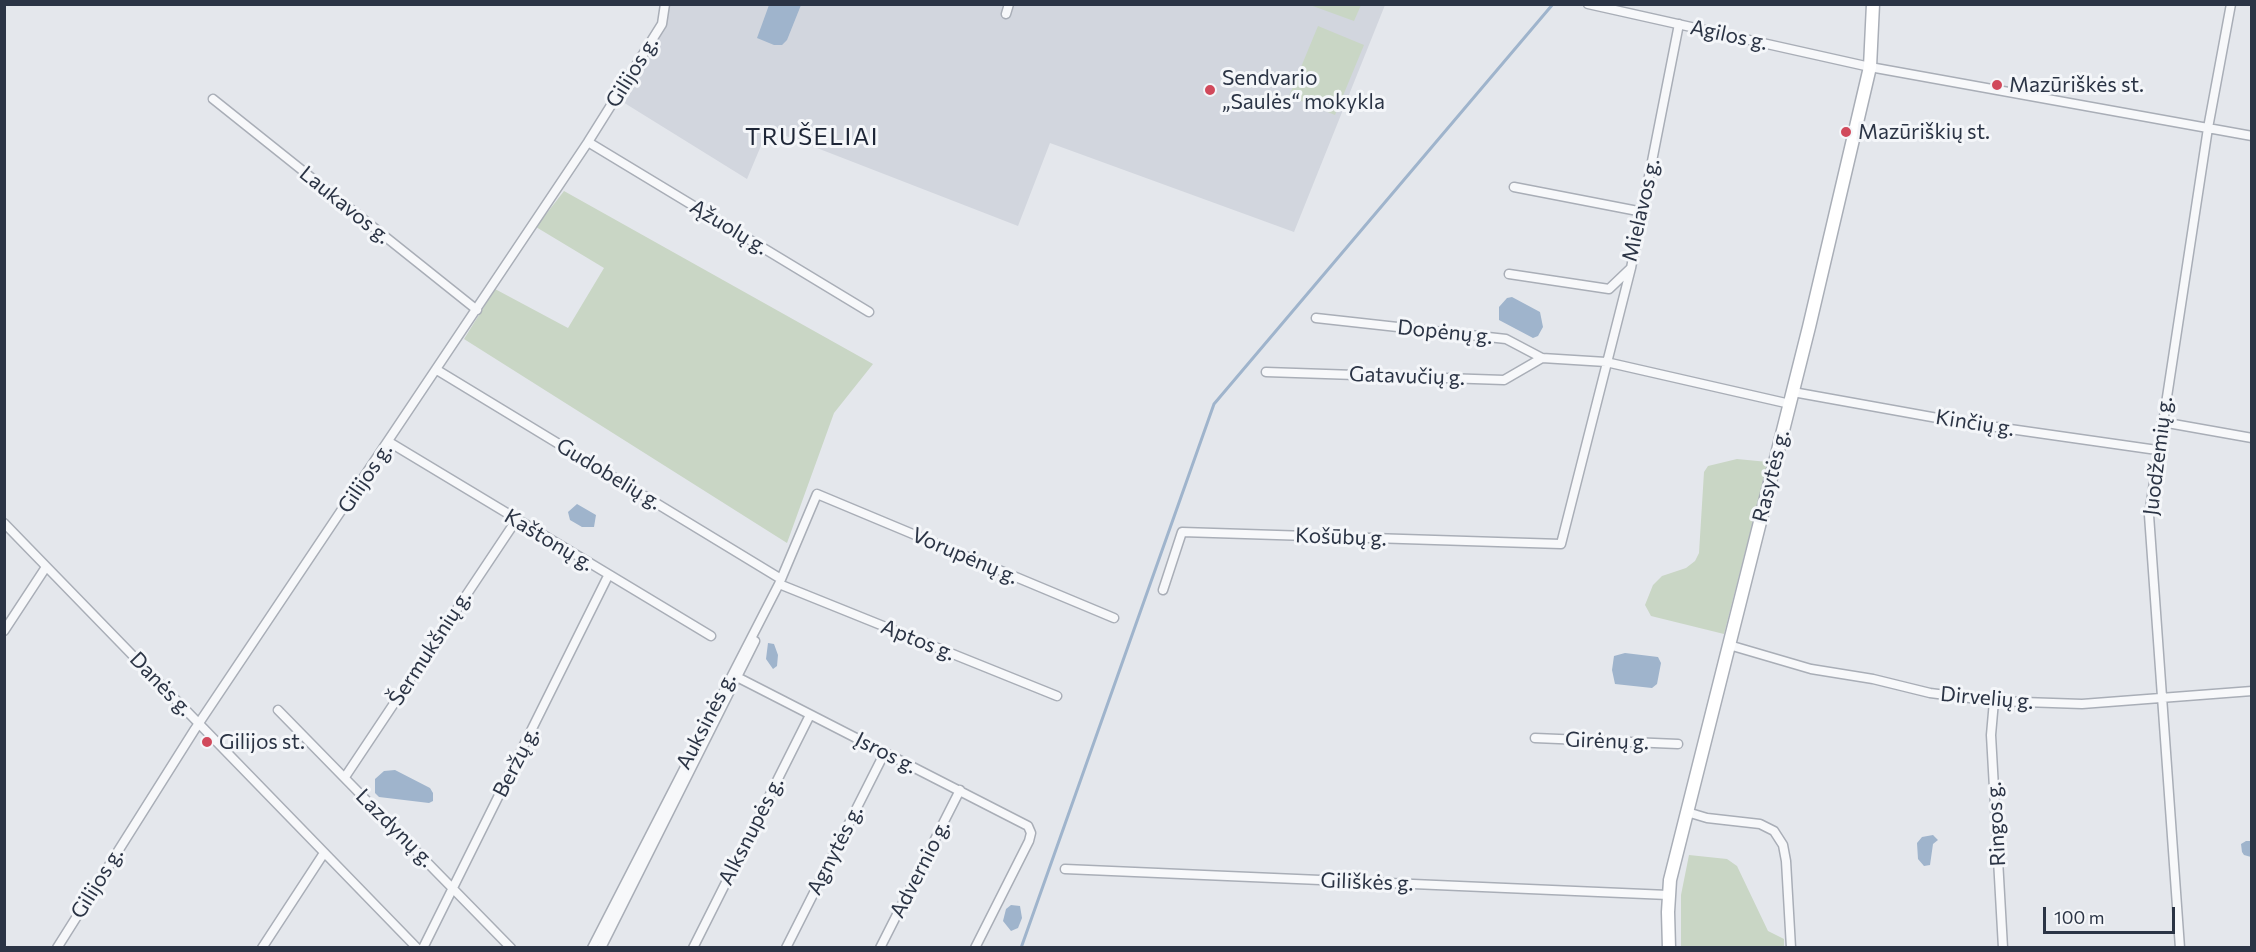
<!DOCTYPE html>
<html>
<head>
<meta charset="utf-8">
<style>
	body { margin:0 }
	#map { position:relative; width:2256px; height:952px; overflow:hidden; background:#e4e7ec; font-family:Commissioner,sans-serif }
	canvas { display:block }
	.frame { position:absolute; inset:0; border:6px solid #2b3445; pointer-events:none }
	.scale { position:absolute; left:2043px; top:907px; width:132px; height:27px; box-sizing:border-box; border:3px solid #2b3445; border-top:0; padding-left:8px; font-size:18px; line-height:21px; white-space:nowrap; color:#2b3445; -webkit-text-stroke:4px #f4f6f9; paint-order:stroke }
</style>
</head>
<body>
<div id="map">
<canvas width="2256" height="952"></canvas>
<div class="frame"></div>
<div class="scale">100 m</div>
</div>
<script>
const c = document.querySelector('canvas').getContext('2d');
c.lineJoin = 'round';
function paint(path, color) { c.fillStyle = color; c.fill(path, 'evenodd'); }
const toPath = rows => new Path2D(rows.map(r => 'M' + r).join(''));
function stroke(path, color, width, dash) { c.strokeStyle = color; c.lineWidth = width; c.lineCap = dash ? 'butt' : 'round'; c.setLineDash(dash || []); c.stroke(path); }
function drawText(font, color, halo, rows, align = 'center') {
  c.font = font + ' Commissioner,sans-serif'; c.lineWidth = 6; c.setLineDash([]); c.textBaseline = 'middle'; c.strokeStyle = halo; c.fillStyle = color; for (const [text, x, y, turn = 0] of rows) {
    c.save(); c.translate(x, y); c.rotate((+turn || 0) * Math.PI / 180); c.textAlign = isNaN(turn) ? turn : align; if (halo) c.strokeText(text, 0, 0); c.fillText(text, 0, 0); c.restore();
  }
}
paint(toPath([
	[670,5,1385,5,1294,232,1050,143,1018,226,768,129,747,179,618,99,662,32]
]), '#d2d6de');
paint(toPath([
	[1310,5,1361,5,1354,21],
	[1318,26,1364,45,1335,115,1289,96],
	[564,191,873,364,834,413,787,543,464,339,495,289,568,328,604,268,536,227],
	[1737,459,1768,462,1724,634,1651,616,1645,605,1653,585,1662,576,1686,568,1695,561,1699,553,1704,472,1708,466],
	[1689,855,1727,859,1737,866,1768,931,1784,939,1784,947,1681,947,1681,895]
]), '#c9d6c5');
paint(toPath([
	[769,5,801,5,787,40,782,45,774,45,757,38],
	[1512,297,1540,312,1543,327,1538,336,1533,338,1499,320,1499,307,1507,298],
	[577,504,596,515,594,527,582,527,570,520,568,512],
	[768,643,774,644,778,655,777,666,773,669,766,659],
	[1625,653,1658,657,1661,663,1657,684,1652,688,1615,684,1612,670,1614,656],
	[395,770,430,788,433,793,433,801,429,803,379,797,375,793,375,779,384,771],
	[1933,835,1938,840,1933,844,1930,865,1924,866,1918,859,1917,843,1922,837],
	[2246,841,2251,841,2251,857,2244,855,2242,852,2241,844],
	[1011,905,1020,906,1022,918,1018,928,1011,931,1003,921,1006,909]
]), '#9fb4cc');
stroke(toPath([
	[1021,948,1214,404,1553,4]
]), '#9fb4cc', 3);
const street = toPath([
	[1588,4,1870,67,2252,136],
	[1006,14,1009,4],
	[213,99,477,310],
	[588,142,869,312],
	[1514,187,1643,212],
	[1509,274,1609,289,1631,268,1679,24],
	[1316,318,1506,339,1542,358,1606,362,1790,404],
	[437,370,781,579],
	[1266,372,1504,380,1542,358],
	[1793,392,1954,421,2157,450],
	[2162,422,2252,438],
	[389,442,711,636],
	[4,523,417,948],
	[779,584,1057,696],
	[1163,590,1182,532,1561,544,1631,268],
	[4,631,46,567],
	[1729,645,1811,669,1873,679,1930,693,1994,701,2082,704,2252,691],
	[737,677,1028,826,1031,833,1029,841,975,948],
	[1994,701,1991,735,2003,948],
	[278,710,511,948],
	[1535,738,1678,744],
	[345,777,517,519],
	[1687,812,1707,818,1760,824,1774,831,1783,845,1786,861,1791,948],
	[1065,869,1668,895],
	[57,948,195,729,588,142,662,24,665,4],
	[262,948,324,853],
	[423,948,608,576],
	[592,948,779,584,817,494,1114,618],
	[601,948,755,641],
	[693,948,810,715],
	[786,948,885,752],
	[880,948,960,790],
	[2180,948,2149,515,2208,128,2231,4]
]);
const secondary = toPath([
	[1669,948,1668,912,1670,880,1809,327,1870,67,1873,4]
]);
stroke(street, '#a9aeb7', 11);
stroke(secondary, '#a9aeb7', 15);
stroke(street, '#f7f8fa', 8);
stroke(secondary, '#fff', 12);
for (const [x, y, r, color] of [
	[1997,85,6,"#d1495b"],
	[1210,90,6,"#d1495b"],
	[1846,132,6,"#d1495b"],
	[207,742,6,"#d1495b"]
]) { const dot = new Path2D(); dot.arc(x, y, r, 0, 2 * Math.PI); c.fillStyle = color; c.fill(dot); stroke(dot, '#f4f6f9', 2); }
drawText('21px', '#2b3445', '#f4f6f9', [
	["Agilos g.",1729,35,12],
	["Gilijos g.",632,72,-58],
	["Laukavos g.",345,205,39],
	["Mielavos g.",1641,210,-77],
	["Ąžuolų g.",729,227,31],
	["Dopėnų g.",1445,332,6],
	["Gatavučių g.",1407,376,2],
	["Kinčių g.",1975,423,9],
	["Juodžemių g.",2158,456,-83],
	["Gudobelių g.",609,474,31],
	["Rasytės g.",1771,476,-76],
	["Gilijos g.",365,478,-56],
	["Košūbų g.",1341,537,2],
	["Kaštonų g.",549,540,31],
	["Vorupėnų g.",965,556,23],
	["Aptos g.",918,640,22],
	["Šermukšnių g.",430,648,-57],
	["Danės g.",161,684,46],
	["Dirvelių g.",1987,698,5],
	["Auksinės g.",706,721,-63],
	["Girėnų g.",1607,741,2],
	["Įsros g.",886,753,27],
	["Beržų g.",516,762,-63],
	["Ringos g.",1996,824,-93],
	["Lazdynų g.",395,828,45],
	["Alksnupės g.",751,831,-63],
	["Agnytės g.",835,850,-63],
	["Advernio g.",920,869,-63],
	["Giliškės g.",1367,882,2],
	["Gilijos g.",97,883,-58]
]);
drawText('21px', '#2b3445', '#f4f6f9', [
	["Sendvario",1222,78],
	["„Saulės“ mokykla",1222,102],
	["Mazūriškės st.",2009,85],
	["Mazūriškių st.",1858,132],
	["Gilijos st.",219,742]
], 'left');
c.letterSpacing = '1.5px';
drawText('24px', '#1d2536', '#f4f6f9', [
	["TRUŠELIAI",812,137]
]);
c.letterSpacing = '0px';
</script>
</body>
</html>
